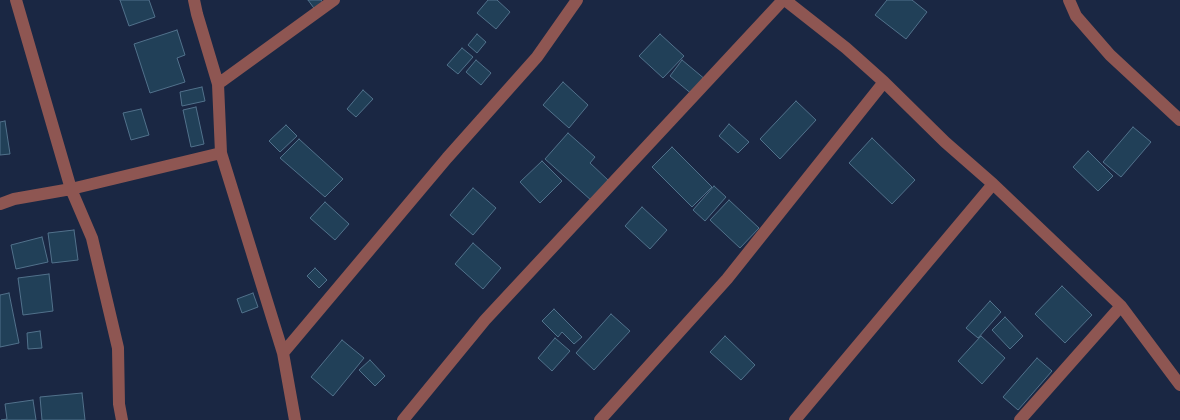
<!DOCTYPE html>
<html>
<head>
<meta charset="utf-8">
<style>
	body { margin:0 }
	canvas { display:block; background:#1a2743 }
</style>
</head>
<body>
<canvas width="1180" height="420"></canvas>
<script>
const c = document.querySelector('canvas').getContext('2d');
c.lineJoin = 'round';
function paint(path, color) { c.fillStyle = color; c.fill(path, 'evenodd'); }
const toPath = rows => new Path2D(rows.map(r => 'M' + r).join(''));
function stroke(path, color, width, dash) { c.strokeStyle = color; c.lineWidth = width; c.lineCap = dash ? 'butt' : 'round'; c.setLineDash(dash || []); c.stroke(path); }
const building = toPath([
	[120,0,149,0,155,17,129,26,120,0],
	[308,0,321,0,325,5,316,11,308,0],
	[488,0,497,0,510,12,496,29,477,13,488,0],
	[887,0,912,0,927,12,906,39,875,15,887,0],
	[177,30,185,55,177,58,185,82,150,93,134,44,177,30],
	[477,34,486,42,477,53,468,45,477,34],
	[660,34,684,56,663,78,639,56,660,34],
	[462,48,473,57,458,74,447,65,462,48],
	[476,60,491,73,481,85,466,72,476,60],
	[682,60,706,80,693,95,670,76,682,60],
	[563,82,588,105,569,128,543,105,563,82],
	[202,87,205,101,182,106,180,92,202,87],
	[363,90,373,99,356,117,347,109,363,90],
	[796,101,816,120,780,159,760,139,796,101],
	[196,107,204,144,191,147,183,110,196,107],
	[141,109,149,135,131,140,123,113,141,109],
	[5,121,10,154,0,155,0,122,5,121],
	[729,124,749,142,738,153,719,136,729,124],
	[286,125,297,136,280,152,269,141,286,125],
	[1133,127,1151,142,1121,177,1103,162,1133,127],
	[568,133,595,157,590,163,609,181,592,201,545,159,568,133],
	[872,138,915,180,892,204,849,163,872,138],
	[299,139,343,179,325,197,280,158,299,139],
	[672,147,712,187,692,207,652,167,672,147],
	[1088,151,1113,176,1098,191,1073,167,1088,151],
	[542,161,562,181,540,203,520,182,542,161],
	[714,186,726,197,705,221,693,210,714,186],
	[473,188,496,208,473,235,450,215,473,188],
	[729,200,759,228,740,248,710,220,729,200],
	[325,202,349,224,335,240,310,218,325,202],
	[642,207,667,230,650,249,625,226,642,207],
	[74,230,78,260,52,263,48,233,74,230],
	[42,237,48,262,16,269,11,245,42,237],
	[473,243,501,268,483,289,455,264,473,243],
	[315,268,327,280,319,288,307,276,315,268],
	[49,274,53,311,23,315,18,278,49,274],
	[1062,286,1092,315,1065,343,1035,314,1062,286],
	[9,293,19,343,0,347,0,295,9,293],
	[253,293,258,307,242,313,237,299,253,293],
	[990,301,1001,312,978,338,966,328,990,301],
	[554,309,582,337,574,344,562,332,558,337,542,321,554,309],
	[611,314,630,331,594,370,576,353,611,314],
	[1005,317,1023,336,1010,349,992,330,1005,317],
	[40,331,42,348,28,349,27,333,40,331],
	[725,336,755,365,741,380,710,352,725,336],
	[981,336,1005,358,982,384,958,361,981,336],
	[555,338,570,351,552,371,538,358,555,338],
	[342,340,364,358,333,396,311,377,342,340],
	[1037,358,1052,371,1018,410,1003,397,1037,358],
	[370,360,385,376,375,386,359,370,370,360],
	[82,393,85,420,42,420,40,397,82,393],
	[33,400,36,420,1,420,7,419,5,404,33,400]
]);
paint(building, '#214058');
stroke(building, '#51718b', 1);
stroke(toPath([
	[16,0,71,189,92,238,118,348,119,404,122,420],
	[194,0,197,14,218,84,221,153,283,353,295,420],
	[785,0,846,48,884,82,945,142,993,184,1121,306,1180,385],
	[1069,0,1076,16,1110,55,1180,120],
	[218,84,334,0],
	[0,204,14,199,71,189,221,153],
	[283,353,447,158,537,57,577,0],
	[403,420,485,320,783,0],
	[600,420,727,279,884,82],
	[795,420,993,184],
	[1020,420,1121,306]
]), '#8e5652', 12);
</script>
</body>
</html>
